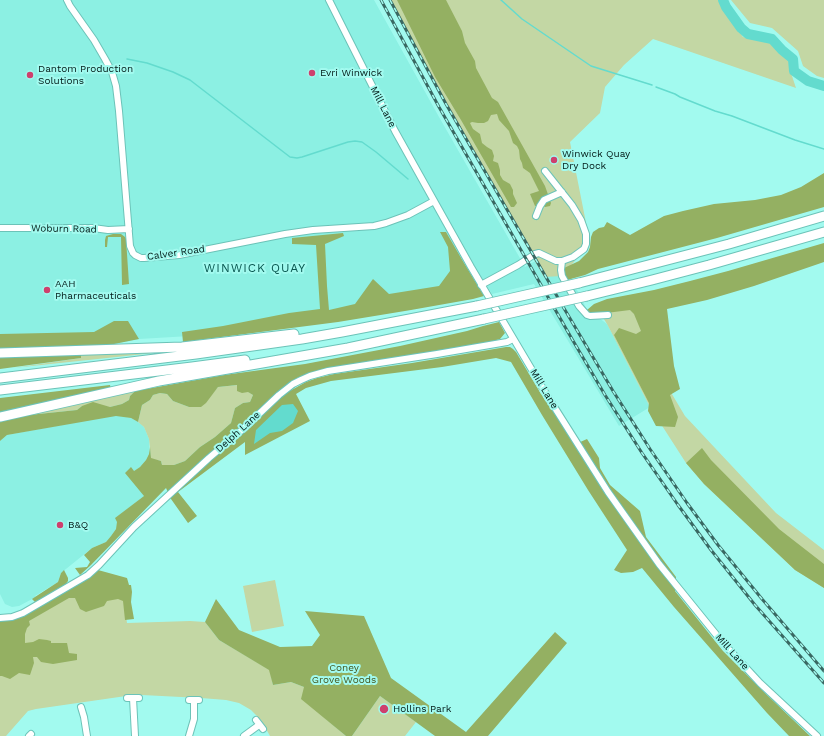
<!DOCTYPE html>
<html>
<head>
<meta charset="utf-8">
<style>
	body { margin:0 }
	canvas { display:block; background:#a2faef }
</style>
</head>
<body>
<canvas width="824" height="736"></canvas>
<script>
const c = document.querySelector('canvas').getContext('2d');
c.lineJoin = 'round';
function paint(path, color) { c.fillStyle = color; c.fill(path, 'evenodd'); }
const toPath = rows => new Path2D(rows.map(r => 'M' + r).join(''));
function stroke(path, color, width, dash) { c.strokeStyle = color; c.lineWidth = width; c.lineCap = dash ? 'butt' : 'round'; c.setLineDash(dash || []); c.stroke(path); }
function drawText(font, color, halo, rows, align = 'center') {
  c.font = font + ' "Work Sans",sans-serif'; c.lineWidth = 4; c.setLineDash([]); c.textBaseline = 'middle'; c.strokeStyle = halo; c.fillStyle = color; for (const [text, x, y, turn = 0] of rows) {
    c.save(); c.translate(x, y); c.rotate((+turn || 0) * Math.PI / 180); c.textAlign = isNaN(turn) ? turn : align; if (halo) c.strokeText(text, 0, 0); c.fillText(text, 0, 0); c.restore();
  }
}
paint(toPath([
	[0,0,374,0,439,117,525,267,542,257,564,264,586,308,607,324,650,407,619,426,534,284,492,294,484,281,475,286,190,336,139,339,99,347,0,350],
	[116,415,131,418,138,422,144,427,149,439,149,454,146,460,140,467,134,471,144,496,116,518,118,522,116,529,111,536,106,542,92,548,61,573,58,582,35,596,36,597,19,606,12,607,5,604,0,594,0,441,7,435]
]), '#8cf0e3');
paint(toPath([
	[391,0,719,0,723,9,743,37,770,42,790,62,791,73,796,88,653,39,624,65,605,87,600,113,570,142,590,243,562,276,544,277,453,116],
	[731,0,824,0,824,78,817,76,803,66,798,51,772,28,750,23],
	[632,308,663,379,685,416,776,513,824,550,824,588,795,570,704,484,686,463,650,407,607,324,599,311],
	[154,351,154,353,13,368,81,358,81,354],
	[238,385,253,395,250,402,243,403,235,408,231,423,215,437,200,447,185,461,174,465,162,465,161,461,151,459,149,439,144,427,138,422,142,405,150,400,153,395,160,393,167,394,173,401,189,407,200,407,218,387],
	[135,391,130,396,129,400,122,404,110,407,82,406,77,410,29,415],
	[275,580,284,626,252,632,243,586],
	[122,587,127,623,190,621,205,622,219,640,270,670,273,685,291,682,304,687,326,719,346,736,270,736,261,720,251,710,239,703,226,700,201,698,142,695,126,696,36,709,28,711,6,736,0,736,0,622,19,622,77,590],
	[380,696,416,722,405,736,352,736]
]), '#c3d7a4');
paint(toPath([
	[397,0,446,0,462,31,465,43,475,61,476,68,492,98,498,102,545,186,551,203,550,206,545,207,542,205,535,206,530,194,539,191,530,173,523,168,522,163,520,159,519,150,517,146,513,143,509,131,499,120,497,114,491,115,488,121,484,123,478,123,472,122,470,123,473,129,480,134,482,143,487,147,492,150,494,156,493,161,498,163,500,170,500,175,503,180,510,184,513,190,513,194,517,203,514,207,511,207,461,120,435,77],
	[824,173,824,207,717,238,598,269,585,275,567,280,565,280,564,268,579,261,588,252,590,247,591,237,593,232,599,228,604,227,607,222,630,235,664,216,683,211,714,204,755,200,781,195,801,187],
	[440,232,446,232,464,263,484,296,473,299,411,310,338,322,183,342,182,332,223,326,289,313,320,309,316,245,292,244,292,238,343,233,344,236,325,244,327,286,329,310,355,304,373,279,389,294,439,286,450,271,448,247],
	[113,234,121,234,125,237,126,239,129,284,122,285,121,237,108,237,107,247,105,247,105,240,106,236],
	[824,243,824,262,754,286,707,300,667,309,674,366,680,389,670,395,678,417,675,427,656,426,648,411,649,403,614,335,619,328,636,334,641,331,634,314,630,310,606,313,594,318,587,310,594,304,607,299,654,290,690,281,728,271],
	[114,321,128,321,139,339,99,347,0,350,0,334,94,332],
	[499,322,505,333,500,339,482,344,316,371,297,378,279,391,288,392,306,382,317,378,334,374,412,363,506,347,510,347,513,349,516,352,541,394,556,404,578,443,587,439,599,458,600,468,610,485,640,511,646,537,676,577,675,591,723,651,767,695,810,736,789,736,767,713,674,607,642,568,633,572,621,573,614,570,627,550,588,490,542,415,511,362,496,358,442,367,331,381,306,388,296,394,310,421,245,455,245,442,178,492,197,516,188,523,171,499,166,488,91,565,80,575,75,568,87,567,90,562,84,555,92,548,106,542,111,536,116,529,117,522,115,518,144,496,125,473,131,467,134,471,140,467,146,460,149,454,150,447,151,458,161,461,162,465,174,465,185,461,200,447,215,437,231,423,235,408,243,403,250,402,253,395,248,392,242,393,237,391,237,385,218,387,206,403,201,407,189,407,173,401,167,394,160,393,153,395,150,400,142,405,138,422,131,418,116,416,7,435,0,441,0,421,29,415,77,410,82,406,93,402,110,407,122,404,129,400,130,396,135,391,224,375,305,364,400,346,467,331,483,326],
	[81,354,81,358,0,369,0,357],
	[110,385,111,389,0,414,0,398],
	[702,448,711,460,779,529,824,564,824,588,795,570,704,484,686,463],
	[64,570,68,578,68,581,65,585,36,603,32,599,35,597,58,582,61,573],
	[98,570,127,578,129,585,131,585,132,592,131,602,134,619,125,620,123,601,118,599,107,601,104,606,86,612,80,609,75,598,69,598,29,621,30,625,27,628,25,634,25,643,33,642,39,639,47,640,51,641,51,643,67,643,69,653,77,654,77,660,53,664,41,662,37,657,33,657,34,663,30,675,19,673,10,679,2,676,0,676,0,621,12,620,28,613,76,586],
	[216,599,239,630,280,647,312,646,320,635,305,611,364,616,391,678,466,732,555,632,567,643,488,736,435,736,380,696,352,736,346,736,301,699,304,687,291,682,273,685,269,670,219,640,205,622]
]), '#94b062');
paint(toPath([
	[293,404,298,411,293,423,282,431,270,433,254,444,256,430,282,405]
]), '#63dbce');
stroke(toPath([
	[501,0,522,19,591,66,652,85],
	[127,59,147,63,173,72,190,80,290,157,297,158,302,157,348,142,355,141,362,142,376,152,408,179],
	[656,87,675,94,680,97,715,111,732,116,795,140,824,149]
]), '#63dbce', 1.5);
stroke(toPath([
	[723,0,726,7,741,28,748,34,772,39,782,50,793,59,794,71,808,81,824,86]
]), '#63dbce', 10);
const minor = toPath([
	[67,0,70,6,94,40,105,59,112,72,116,86,119,111,130,246,133,253,135,255,141,258,144,258,179,255,285,234,313,230,374,226,386,223,408,215,434,201],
	[329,0,395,131,471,267,548,397,608,492,659,564,723,643,760,683,817,736],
	[536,216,540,206,544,200,562,192],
	[0,228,93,228,108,230,129,229],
	[562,261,561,270,562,276,579,306,587,315,590,316,608,315],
	[481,285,518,265,535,254,539,253,556,261,562,261,573,257,584,249,586,244,586,234,581,220,572,205,545,171],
	[0,618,12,617,23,613,88,575,99,565,134,527,209,458,242,430,279,395,293,384,301,380,310,376,328,371,437,354,507,342,513,339],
	[127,698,139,698],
	[133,698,135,736],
	[189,700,199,700],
	[81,707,84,717,87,736],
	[256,720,263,729],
	[29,736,31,734],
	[189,736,194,719,194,700],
	[244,736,259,725]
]);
const highway = toPath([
	[579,283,729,244,824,216],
	[587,296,652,280,709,265,824,232],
	[0,353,182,347,294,334],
	[0,378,196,354,302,339,342,332,477,306],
	[0,390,192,367,245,360],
	[0,417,159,381,348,348,484,319]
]);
stroke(minor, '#6cc3b8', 8);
stroke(highway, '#6cc3b8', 11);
stroke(minor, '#fff', 6);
stroke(highway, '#fff', 9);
const rail = toPath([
	[381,0,439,107,572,339,605,395,642,453,678,505,711,550,755,605,793,648,824,683],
	[390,0,446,104,565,310,613,391,650,449,687,503,718,545,762,599,824,671]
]);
stroke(rail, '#396862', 3);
stroke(rail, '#a2faef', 1.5, [4.5]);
const highwayBridge = toPath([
	[477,306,579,283],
	[484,319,587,296]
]);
stroke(highwayBridge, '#6cc3b8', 11, []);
stroke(highwayBridge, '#fff', 9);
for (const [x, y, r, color] of [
	[312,73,4,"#ce406d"],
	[30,75,4,"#ce406d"],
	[554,160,4,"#ce406d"],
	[47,290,4,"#ce406d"],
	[60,525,4,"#ce406d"],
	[384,709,5,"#ce406d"]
]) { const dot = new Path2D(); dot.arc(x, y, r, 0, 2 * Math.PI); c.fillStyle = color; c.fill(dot); stroke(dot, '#a2faef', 1.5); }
drawText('10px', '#001916', '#a2faef', [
	["Dantom Production",38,69],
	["Solutions",38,81],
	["Evri Winwick",320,73],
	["Winwick Quay",562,154],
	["Dry Dock",562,166],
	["AAH",55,284],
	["Pharmaceuticals",55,296],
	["B&Q",68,525],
	["Hollins Park",393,709]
], 'left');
drawText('10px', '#001916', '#a2faef', [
	["Mill Lane",383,107,63],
	["Woburn Road",64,229,1],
	["Calver Road",176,253,-8],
	["Mill Lane",544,389,59],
	["Delph Lane",238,432,-42],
	["Mill Lane",732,652,48]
]);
drawText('10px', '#43551d', '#a2faef', [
	["Coney",344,668],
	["Grove Woods",344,680]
]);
c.letterSpacing = '1px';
drawText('12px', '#08564f', '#a2faef', [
	["WINWICK QUAY",255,268]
]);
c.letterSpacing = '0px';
</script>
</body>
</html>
